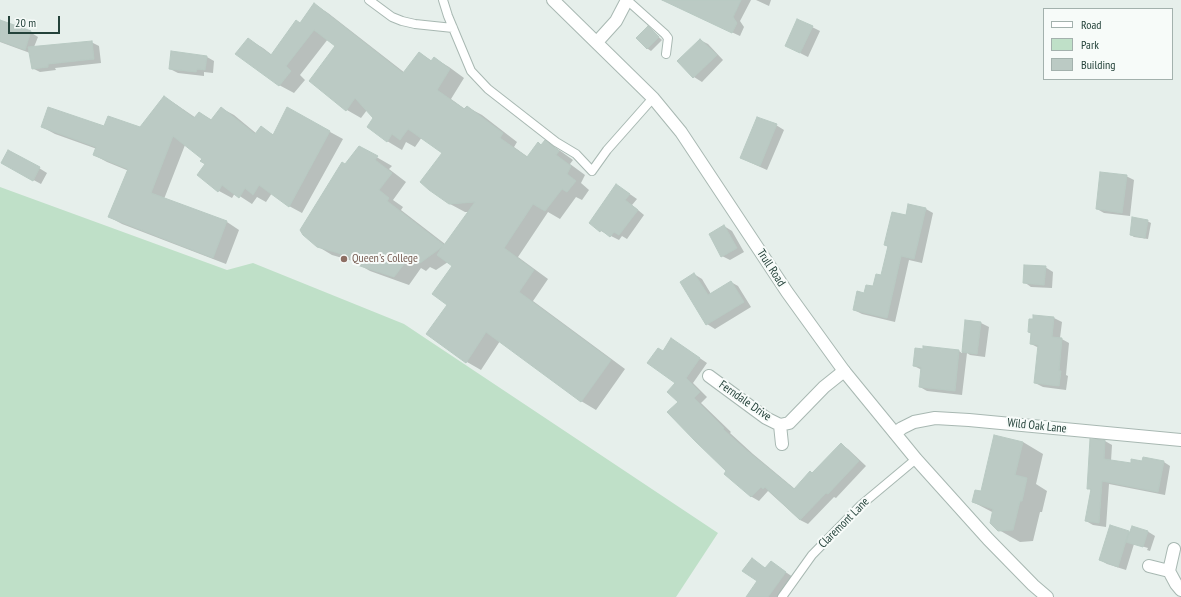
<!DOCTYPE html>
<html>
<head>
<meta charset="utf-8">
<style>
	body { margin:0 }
	#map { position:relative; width:1181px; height:597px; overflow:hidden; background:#e6efeb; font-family:"PT Sans Narrow",sans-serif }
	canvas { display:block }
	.legend { position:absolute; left:1043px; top:8px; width:130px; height:72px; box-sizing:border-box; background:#f7fbf9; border:1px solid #a3b1ad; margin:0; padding:5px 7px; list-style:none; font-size:12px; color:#24423a }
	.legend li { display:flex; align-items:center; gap:8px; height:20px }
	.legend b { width:20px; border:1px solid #a3b1ad }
	.scale { position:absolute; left:8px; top:16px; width:52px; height:18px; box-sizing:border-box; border:2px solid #24423a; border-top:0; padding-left:5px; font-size:12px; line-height:14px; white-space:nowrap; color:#24423a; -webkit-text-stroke:3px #f7fbf9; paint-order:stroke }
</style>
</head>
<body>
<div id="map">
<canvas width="1181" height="597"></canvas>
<ul class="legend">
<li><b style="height:5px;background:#fff"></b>Road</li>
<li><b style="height:11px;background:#bfe0c8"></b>Park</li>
<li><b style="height:11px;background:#bbcac4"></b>Building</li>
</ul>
<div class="scale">20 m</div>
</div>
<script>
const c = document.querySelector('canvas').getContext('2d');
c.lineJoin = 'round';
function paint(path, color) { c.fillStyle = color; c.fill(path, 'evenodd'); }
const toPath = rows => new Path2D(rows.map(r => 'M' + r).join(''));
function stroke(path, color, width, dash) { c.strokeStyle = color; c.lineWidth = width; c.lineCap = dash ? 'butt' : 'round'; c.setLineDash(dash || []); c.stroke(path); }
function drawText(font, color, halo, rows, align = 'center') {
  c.font = font + ' "PT Sans Narrow",sans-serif'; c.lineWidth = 4; c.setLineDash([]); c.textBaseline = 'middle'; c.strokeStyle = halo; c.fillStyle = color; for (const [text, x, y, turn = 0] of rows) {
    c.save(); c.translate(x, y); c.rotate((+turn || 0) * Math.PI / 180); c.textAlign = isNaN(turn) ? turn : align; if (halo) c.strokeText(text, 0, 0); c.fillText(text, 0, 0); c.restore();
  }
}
paint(toPath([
	[0,187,227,270,253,263,404,324,718,533,676,597,0,597]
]), '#bfe0c8');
paint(toPath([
	[679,0,751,0,740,21,744,27,740,36,684,10],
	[756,0,771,0,769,6],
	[314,4,328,13,405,73,420,53,432,61,434,58,449,67,464,78,451,99,465,109,467,107,482,115,517,142,514,147,528,157,538,143,542,145,545,141,559,150,573,160,570,164,585,175,581,183,589,190,582,200,576,197,560,219,548,212,518,257,548,279,533,301,625,369,596,410,581,401,500,341,481,370,467,362,427,334,448,305,454,266,448,262,436,270,430,267,426,271,421,268,409,285,370,271,356,263,356,262,332,255,317,246,345,166,359,147,392,166,389,169,406,182,393,200,403,207,401,210,445,244,469,212,465,212,450,204,443,152,422,137,415,147,406,142,402,150,387,141,375,118,367,110,361,118,347,110,337,46,328,39,300,75,305,80,294,93,279,85,248,39,263,48,272,55,300,24],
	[0,27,30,32,38,37,34,47,91,42,99,46,101,63,55,68,56,70,40,72,32,68,30,53,0,42],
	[648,27,662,40,651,51,648,49,638,38],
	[812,27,820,31,808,57,794,50],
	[700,40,708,44,723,60,702,82,694,77,679,61],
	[207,57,214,61,213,73,204,72,204,76,178,73,170,69],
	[164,97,177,105,196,118,200,113,212,120,221,108,234,115,257,134,261,128,274,135,288,109,343,139,302,213,289,206,272,193,266,202,257,197,252,204,235,193,232,198,219,191,199,175,206,164,203,159,185,145,164,199,227,222,239,230,226,264,122,224,109,217,129,171,107,162,94,155,97,149,55,134,42,127,140,129],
	[776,125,784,130,767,170,749,162,741,158],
	[2,163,39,168,47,173,41,184],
	[1126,176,1134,180,1130,216,1104,213,1097,209],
	[624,190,637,199,632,205,644,215,627,239,622,236,619,240,601,231,590,223],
	[909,205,926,209,933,213,922,263,909,260,895,322,862,314,854,310,865,294,874,288,882,276,888,247,885,245,906,216],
	[1147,221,1151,223,1148,239,1134,237,1131,235],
	[724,226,732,231,744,252,730,260,722,256],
	[1045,267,1053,272,1052,288,1031,287,1024,282],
	[694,274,702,279,711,294,731,282,738,286,751,307,715,329,707,324],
	[1034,316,1054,318,1062,322,1060,338,1069,343,1066,375,1068,376,1066,390,1043,387,1035,383,1039,348,1031,344,1032,334,1029,332],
	[966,321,981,323,989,327,985,357,970,355,967,353,962,395,927,391,920,387,922,370,914,366,959,351,962,353],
	[679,344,707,363,693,383,707,397,701,403,731,432,730,433,753,454,795,489,813,474,841,444,848,449,866,466,836,498,834,497,808,524,800,520,768,491,759,501,752,497,725,473,728,471,676,383,663,352],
	[1091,440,1105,441,1112,445,1111,461,1131,465,1164,462,1170,466,1165,495,1109,484,1106,527,1093,525,1086,521,1091,490,1088,488],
	[1023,442,1043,454,1036,484,1047,491,1042,512,1040,512,1033,541,1020,542,999,530,994,513,973,502],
	[1110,526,1130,533,1147,531,1155,536,1150,551,1135,546,1147,550,1148,548,1134,544,1126,570,1107,564,1100,560],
	[759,564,766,569,778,567,793,577,779,597,747,597,758,581]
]), '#0003');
const building = toPath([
	[662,0,741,0,733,17,737,23,732,33,662,0],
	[314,3,403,73,419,52,431,61,434,57,450,69,437,90,464,109,467,106,503,133,500,138,527,157,538,142,541,145,545,140,559,151,556,155,571,166,567,174,576,181,567,192,562,189,545,211,533,204,504,248,534,270,519,292,611,360,581,402,486,332,466,363,426,334,447,305,432,294,452,266,437,255,442,247,420,263,415,259,411,263,407,260,394,277,354,264,356,258,317,247,303,235,300,230,342,162,345,164,359,146,378,156,375,160,392,173,379,190,389,198,387,201,444,245,475,202,449,204,429,190,420,182,442,153,408,129,400,140,392,134,387,142,367,127,373,118,355,98,346,111,309,81,335,46,314,30,286,66,291,71,279,86,235,54,248,38,271,55,296,20,300,23,314,3],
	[797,19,813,26,800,53,785,46,797,19],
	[0,20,31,31,25,50,0,41,0,20],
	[648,26,659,37,647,49,636,38,648,26],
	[700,39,717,55,693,78,677,61,700,39],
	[92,41,94,59,48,64,48,67,32,69,28,47,92,41],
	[171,51,207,56,205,70,197,69,196,72,169,69,171,51],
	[164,96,194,118,199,112,211,120,221,107,255,134,261,126,273,135,287,107,330,131,289,207,259,185,253,195,245,188,239,198,222,185,218,192,197,175,205,164,200,161,202,159,173,136,151,193,227,221,213,258,108,217,128,169,93,155,96,147,41,127,48,107,104,126,108,116,140,127,164,96],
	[757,117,777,124,760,166,740,158,757,117],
	[8,150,40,167,33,181,1,163,8,150],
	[1100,172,1127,175,1122,213,1096,209,1100,172],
	[616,184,630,194,625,200,638,210,619,235,614,232,610,237,601,230,600,232,589,223,616,184],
	[908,204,926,208,914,259,901,256,887,318,853,310,857,291,864,293,866,285,873,286,876,274,881,275,888,246,884,245,892,212,906,215,908,204],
	[1132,217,1148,220,1145,238,1130,235,1132,217],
	[724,225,737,248,721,257,709,234,724,225],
	[1024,265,1046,266,1044,285,1023,283,1024,265],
	[694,273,708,295,731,281,744,302,706,325,680,282,694,273],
	[1033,315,1054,317,1052,337,1062,338,1059,371,1061,371,1059,386,1034,383,1038,345,1030,344,1031,333,1028,332,1029,319,1033,319,1033,315],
	[965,320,981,322,977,354,962,352,965,320],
	[671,338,700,358,686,378,700,392,694,398,724,428,723,429,745,449,794,489,810,471,812,473,841,443,859,461,828,494,826,493,800,520,765,487,763,489,761,487,751,497,724,474,726,471,696,442,667,412,678,402,667,392,675,383,647,363,658,348,663,351,671,338],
	[923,346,959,350,955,391,919,387,921,367,913,366,915,348,923,349,923,346],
	[994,435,1023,442,1015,475,1027,478,1022,501,1020,501,1013,530,998,531,990,523,993,509,972,502,975,490,981,491,994,435],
	[1090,439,1105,440,1104,459,1131,463,1131,459,1142,461,1143,457,1164,461,1158,492,1102,481,1099,523,1085,521,1091,489,1087,489,1090,439],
	[1110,525,1129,531,1118,567,1099,560,1110,525],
	[1132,526,1148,531,1143,547,1126,542,1132,526],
	[752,558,765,568,771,561,786,572,768,597,746,597,757,581,742,571,752,558]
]);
paint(building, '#bbcac4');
stroke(building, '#b8c9c2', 1);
const service = toPath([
	[369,0,392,17,402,21,415,24,453,28],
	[443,0,448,16,471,71,488,89,556,142,576,154,592,171,607,150,653,98],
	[627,0,665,34,668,38,666,54],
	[782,597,812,555,861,505,916,459]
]);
const minor = toPath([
	[597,42,616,21,627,0],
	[709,376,766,418,780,425,789,423,824,387,844,371],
	[780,425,782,444],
	[895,433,902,428,914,422,935,418,969,420,1181,440],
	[1149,566,1169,571,1176,584,1181,590],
	[1169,571,1174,549]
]);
const tertiary = toPath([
	[553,0,653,98,681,132,787,292,844,371,916,459,988,539,1033,585,1047,597]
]);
stroke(service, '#a8b8b2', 10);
stroke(minor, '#a8b8b2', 14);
stroke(tertiary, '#a8b8b2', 14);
stroke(service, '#fff', 8);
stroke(minor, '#fff', 12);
stroke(tertiary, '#fff', 12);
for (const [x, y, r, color] of [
	[344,259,4,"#8d6e63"]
]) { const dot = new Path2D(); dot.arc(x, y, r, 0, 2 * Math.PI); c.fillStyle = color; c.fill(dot); stroke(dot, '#f7fbf9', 1.5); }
drawText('12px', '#785e54', '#f7fbf9', [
	["Queen's College",352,259]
], 'left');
drawText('12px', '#24423a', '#f7fbf9', [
	["Trull Road",771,268,57],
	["Ferndale Drive",745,401,35],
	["Wild Oak Lane",1037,426,6],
	["Claremont Lane",844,523,-45]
]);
</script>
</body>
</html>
